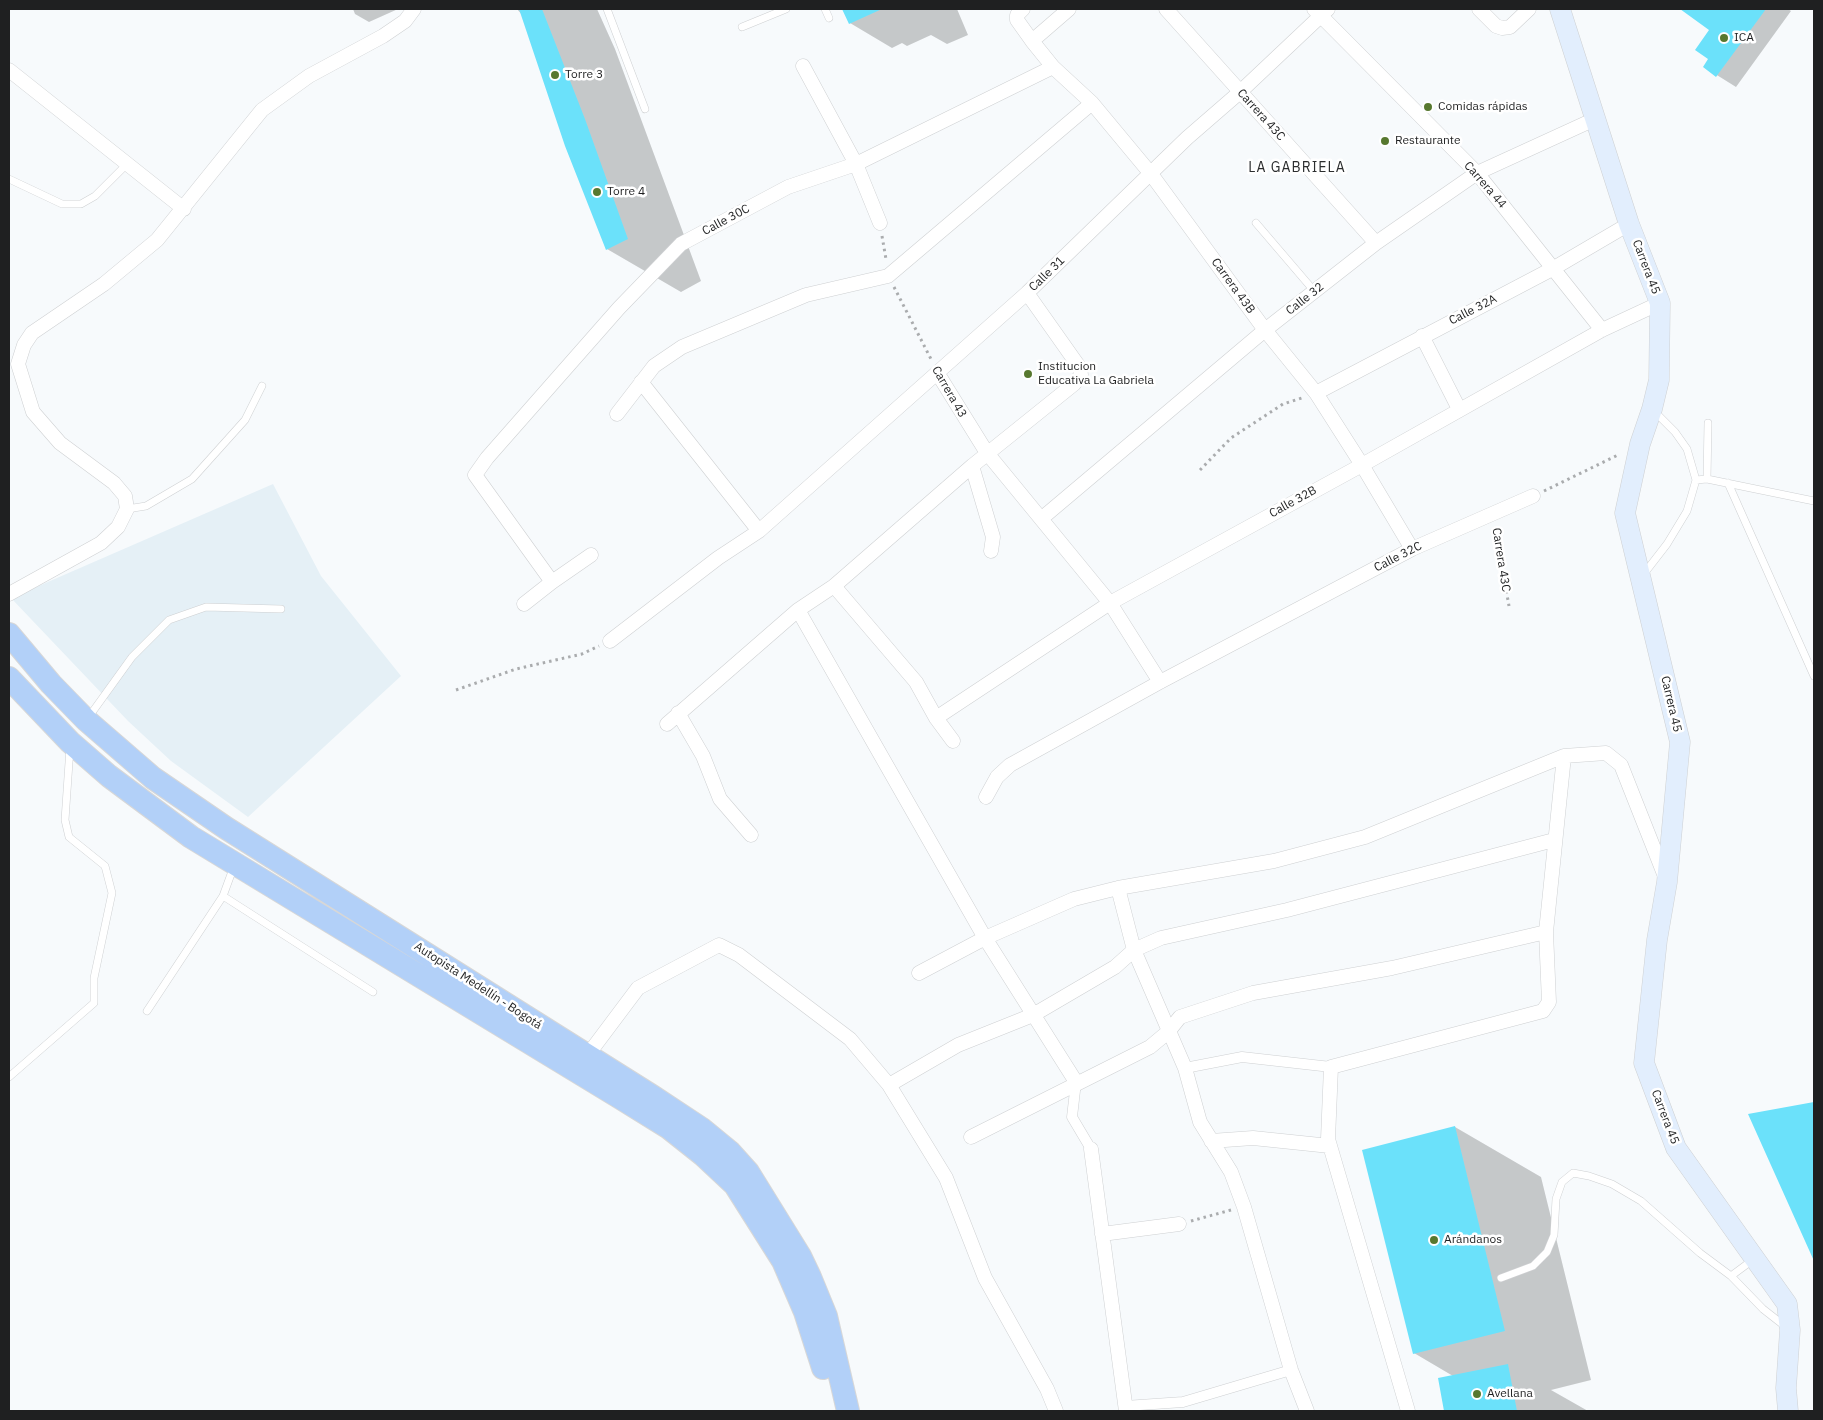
<!DOCTYPE html>
<html>
<head>
<meta charset="utf-8">
<style>
	body { margin:0 }
	#map { position:relative; width:1823px; height:1420px; overflow:hidden; background:#f7fafc; font-family:"IBM Plex Sans",sans-serif }
	canvas { display:block }
	.frame { position:absolute; inset:0; border:10px solid #1f2021; pointer-events:none }
</style>
</head>
<body>
<div id="map">
<canvas width="1823" height="1420"></canvas>
<div class="frame"></div>
</div>
<script>
const c = document.querySelector('canvas').getContext('2d');
c.lineJoin = 'round';
function paint(path, color) { c.fillStyle = color; c.fill(path, 'evenodd'); }
const toPath = rows => new Path2D(rows.map(r => 'M' + r).join(''));
function stroke(path, color, width, dash) { c.strokeStyle = color; c.lineWidth = width; c.lineCap = dash ? 'butt' : 'round'; c.setLineDash(dash || []); c.stroke(path); }
function drawText(font, color, halo, rows, align = 'center') {
  c.font = font + ' "IBM Plex Sans",sans-serif'; c.lineWidth = 5; c.setLineDash([]); c.textBaseline = 'middle'; c.strokeStyle = halo; c.fillStyle = color; for (const [text, x, y, turn = 0] of rows) {
    c.save(); c.translate(x, y); c.rotate((+turn || 0) * Math.PI / 180); c.textAlign = isNaN(turn) ? turn : align; if (halo) c.strokeText(text, 0, 0); c.fillText(text, 0, 0); c.restore();
  }
}
paint(toPath([
	[273,484,321,576,401,676,248,817,171,761,128,721,11,598]
]), '#e5f0f6');
paint(toPath([
	[353,9,398,9,369,22,355,14],
	[517,9,597,9,615,49,701,281,681,292,607,249,523,16],
	[844,9,957,9,968,35,947,44,931,35,907,46,902,43,892,48,850,23],
	[1682,9,1788,9,1791,11,1736,87,1704,67,1710,59,1711,29],
	[1814,1104,1814,1258,1750,1115],
	[1455,1127,1541,1177,1591,1380,1551,1390,1588,1411,1446,1411,1439,1379,1453,1376,1414,1353]
]), '#0003');
paint(toPath([
	[519,9,542,9,585,119,628,239,606,250,565,146],
	[842,9,882,9,849,24],
	[1680,9,1766,9,1716,77,1703,67,1708,59,1695,50,1709,30],
	[1814,1102,1814,1261,1748,1114],
	[1455,1126,1505,1331,1413,1354,1362,1150],
	[1508,1364,1517,1411,1444,1411,1438,1378]
]), '#6be1fa');
const service = toPath([
	[607,9,645,109],
	[825,9,829,18],
	[742,27,786,9],
	[9,179,62,204,81,204,95,196,127,164],
	[1256,223,1315,292],
	[1707,479,1708,423],
	[1696,480,1707,479,1814,501],
	[1728,483,1814,676],
	[127,509,146,506,192,479,245,420,262,386],
	[1643,575,1667,544,1687,511,1696,480,1687,449,1675,432,1655,412],
	[88,718,132,657,169,620,206,607,281,609],
	[223,896,373,992],
	[147,1011,223,896,234,866],
	[9,1077,94,1003,94,978,112,893,105,866,69,837,65,820,70,748],
	[1731,1276,1763,1309,1786,1327],
	[1501,1278,1533,1266,1547,1252,1554,1235,1556,1199,1562,1182,1573,1173,1589,1176,1612,1184,1641,1201,1700,1253,1731,1276,1754,1259]
]);
const pedestrian = toPath([
	[1185,1068,1242,1057,1331,1067],
	[1076,1082,1072,1117,1091,1149],
	[1125,1406,1183,1402,1291,1370]
]);
const minor = toPath([
	[1023,9,1017,15,1017,20,1032,41,1053,67,1092,103,1151,174,1265,330,1316,393,1362,465,1412,549],
	[1166,9,1376,243],
	[1314,9,1477,173,1602,330],
	[1479,9,1496,26,1502,28,1510,27,1529,9],
	[1032,41,1069,9],
	[803,66,856,164,880,223],
	[9,70,184,209],
	[1422,336,1459,409],
	[938,374,987,453,1110,603,1160,682],
	[641,382,759,531],
	[1316,393,1554,268,1629,224],
	[617,414,654,366,682,347,806,295,888,276,1092,103],
	[972,466,993,537,991,551],
	[1041,519,1265,330,1376,243,1477,173,1595,119],
	[591,555,552,582,475,475,487,458,619,308,681,244,788,187,856,164,1053,67],
	[834,586,916,682,936,718,953,741],
	[9,594,101,543,118,527,127,509,125,496,114,483,60,443,33,412,18,364,24,345,32,333,104,284,157,240,262,110,309,76,383,36,405,21,414,9],
	[524,604,552,582],
	[798,610,985,938,1076,1082],
	[610,641,718,558,759,531,1027,293,1187,138,1240,92,1328,9],
	[678,713,703,756,720,799,751,835],
	[936,718,1110,603,1362,465,1602,330,1660,303],
	[667,724,798,610,834,586,972,466,1074,384,1081,375,1080,368,1027,293],
	[986,797,997,777,1010,765,1160,682,1412,549,1533,496],
	[1118,888,1134,950,1185,1068,1200,1122,1231,1172,1244,1207,1291,1370,1307,1411],
	[919,973,985,938,1074,899,1118,888,1274,861,1365,837,1564,756,1606,753,1621,765,1666,879],
	[587,1056,638,988,719,945,739,955,850,1039,889,1085,946,1178,985,1278,1047,1389,1056,1411],
	[889,1085,958,1045,1033,1015,1115,967,1134,950,1161,938,1287,910,1554,840],
	[971,1137,1150,1047,1168,1032,1180,1017,1253,993,1392,968,1546,932],
	[1211,1141,1253,1138,1330,1146],
	[1091,1149,1126,1411],
	[1102,1234,1179,1224],
	[1408,1411,1328,1139,1331,1067,1543,1011,1549,1002,1546,932,1564,756]
]);
const secondary = toPath([
	[1560,9,1629,224,1660,303,1659,380,1652,409,1640,444,1625,513,1680,742,1667,882,1657,940,1644,1063,1676,1148,1787,1304,1790,1330,1786,1388,1788,1411]
]);
const trunk = toPath([
	[9,634,51,684,86,720,153,778,226,828,652,1096,702,1129,730,1152,748,1172,800,1256,810,1277,826,1316,848,1411],
	[9,678,70,742,109,776,191,837,619,1097,669,1128,703,1155,735,1185,783,1261,805,1312,823,1368]
]);
stroke(service, '#ced0d2', 8);
stroke(pedestrian, '#ced0d2', 11);
stroke(minor, '#ced0d2', 15);
stroke(secondary, '#ced0d2', 21);
stroke(trunk, '#d7d7d7', 24);
stroke(toPath([
	[882,236,886,259],
	[894,287,932,361],
	[1200,470,1231,438,1283,404,1302,398],
	[1544,491,1620,454],
	[1495,527,1509,606],
	[456,690,516,669,582,654,599,646],
	[1191,1221,1231,1210]
]), '#aaacae', 3, [2.5, 4]);
stroke(service, '#fff', 7);
stroke(pedestrian, '#fff', 10);
stroke(minor, '#fff', 14);
stroke(secondary, '#e2eefd', 20);
stroke(trunk, '#b2d0f8', 22);
for (const [x, y, r, color] of [
	[1724,38,5,"#57782f"],
	[555,75,5,"#57782f"],
	[1428,107,5,"#57782f"],
	[1385,141,5,"#57782f"],
	[597,192,5,"#57782f"],
	[1028,374,5,"#57782f"],
	[1434,1240,5,"#57782f"],
	[1477,1394,5,"#57782f"]
]) { const dot = new Path2D(); dot.arc(x, y, r, 0, 2 * Math.PI); c.fillStyle = color; c.fill(dot); stroke(dot, '#fff', 2); }
drawText('12px', '#1f2021', '#fff', [
	["ICA",1734,38],
	["Torre 3",565,75],
	["Comidas rápidas",1438,107],
	["Restaurante",1395,141],
	["Torre 4",607,192],
	["Institucion",1038,367],
	["Educativa La Gabriela",1038,381],
	["Arándanos",1444,1240],
	["Avellana",1487,1394]
], 'left');
drawText('12px', '#1f2021', '#fff', [
	["Carrera 43C",1261,115,48],
	["Carrera 44",1485,185,49],
	["Calle 30C",726,220,-28],
	["Carrera 45",1646,267,69],
	["Calle 31",1047,274,-44],
	["Carrera 43B",1233,286,54],
	["Calle 32",1305,299,-38],
	["Calle 32A",1473,310,-27],
	["Carrera 43",949,392,60],
	["Calle 32B",1293,502,-29],
	["Calle 32C",1398,557,-27],
	["Carrera 43C",1501,560,81],
	["Carrera 45",1671,704,77],
	["Autopista Medellín - Bogotá",478,986,33],
	["Carrera 45",1665,1117,69]
]);
c.letterSpacing = '1px';
drawText('14px', '#2b2d2e', '#fff', [
	["LA GABRIELA",1297,168]
]);
c.letterSpacing = '0px';
</script>
</body>
</html>
